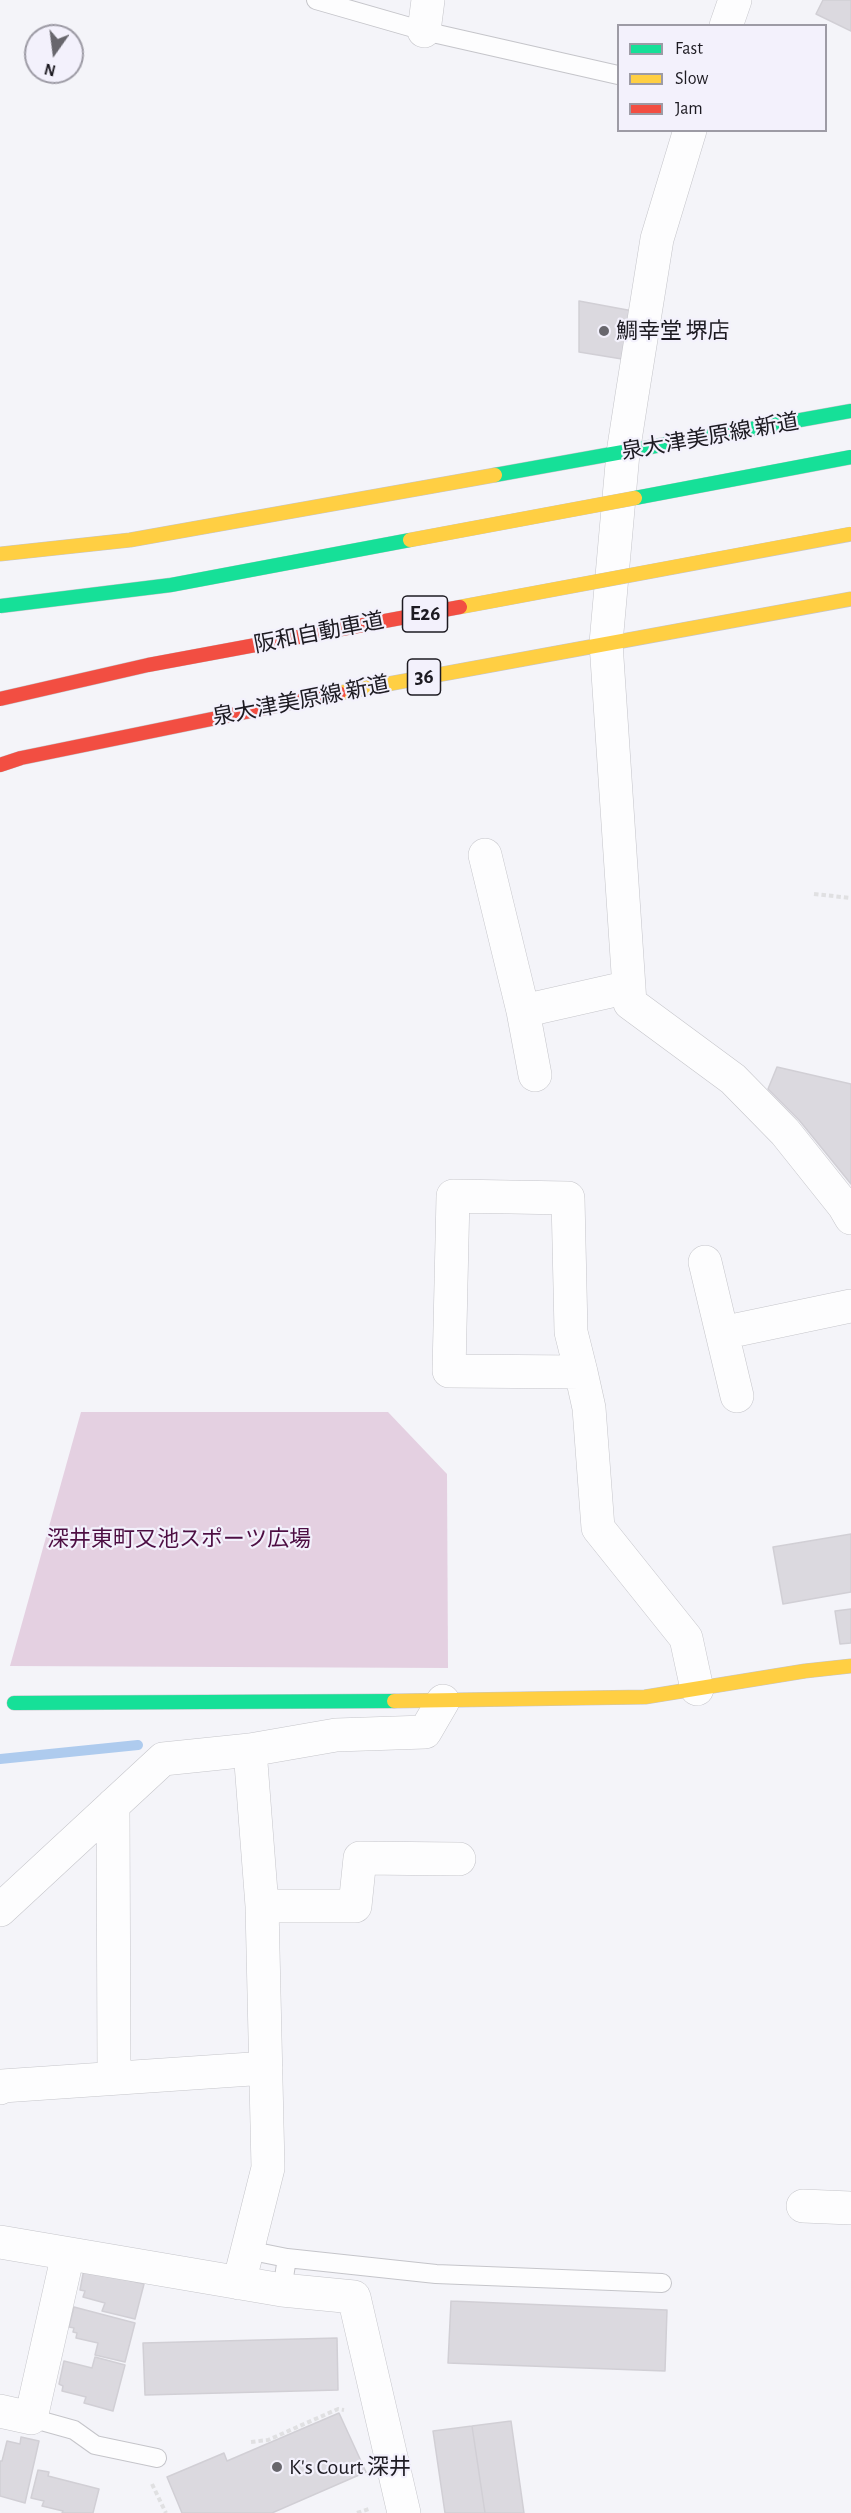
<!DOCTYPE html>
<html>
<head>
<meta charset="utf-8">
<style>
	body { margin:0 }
	#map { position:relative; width:851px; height:2513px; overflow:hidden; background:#f4f4f9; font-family:"Alegreya Sans",sans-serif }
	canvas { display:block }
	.legend { position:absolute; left:617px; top:24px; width:210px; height:108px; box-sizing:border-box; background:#f3f1fc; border:2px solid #9d9ba5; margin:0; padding:8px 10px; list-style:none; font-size:18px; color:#1d1b22 }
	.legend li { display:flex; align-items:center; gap:12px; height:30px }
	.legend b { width:30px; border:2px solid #9d9ba5 }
	.north { position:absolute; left:24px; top:24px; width:60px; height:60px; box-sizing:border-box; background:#f3f1fc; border:2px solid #9d9ba5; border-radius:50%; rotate:194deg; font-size:16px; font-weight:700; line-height:24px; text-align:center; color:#1d1b22 }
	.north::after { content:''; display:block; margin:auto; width:21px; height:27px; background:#68676d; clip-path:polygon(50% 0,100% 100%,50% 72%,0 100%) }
</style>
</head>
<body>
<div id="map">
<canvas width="851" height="2513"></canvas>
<ul class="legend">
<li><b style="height:8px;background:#16e098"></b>Fast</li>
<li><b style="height:8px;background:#ffcf43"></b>Slow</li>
<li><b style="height:8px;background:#f24e42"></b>Jam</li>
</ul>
<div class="north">N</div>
</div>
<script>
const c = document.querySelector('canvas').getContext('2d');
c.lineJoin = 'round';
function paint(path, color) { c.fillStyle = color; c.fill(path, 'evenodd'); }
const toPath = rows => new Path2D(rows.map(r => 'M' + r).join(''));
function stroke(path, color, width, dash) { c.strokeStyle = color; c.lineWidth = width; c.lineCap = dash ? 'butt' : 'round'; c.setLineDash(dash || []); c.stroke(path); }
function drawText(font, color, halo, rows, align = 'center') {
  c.font = font + ' "Alegreya Sans","Noto Sans JP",sans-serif'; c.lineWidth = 4.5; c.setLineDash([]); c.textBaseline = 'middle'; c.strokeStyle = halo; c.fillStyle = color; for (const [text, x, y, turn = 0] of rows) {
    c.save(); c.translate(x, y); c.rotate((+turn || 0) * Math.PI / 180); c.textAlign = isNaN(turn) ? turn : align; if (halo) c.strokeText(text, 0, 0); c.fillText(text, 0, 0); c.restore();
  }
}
paint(toPath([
	[81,1412,388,1412,447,1474,448,1668,10,1666]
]), '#e4d0e1');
stroke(toPath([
	[0,1759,138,1745]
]), '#aecbee', 10);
const building = toPath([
	[823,0,851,0,851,31,816,14,823,0],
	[579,301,633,311,622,359,579,352,579,301],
	[777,1067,851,1084,851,1184,799,1120,768,1089,777,1067],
	[851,1534,851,1592,783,1604,773,1547,851,1534],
	[851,1609,851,1643,840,1644,835,1611,851,1609],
	[84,2269,144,2284,135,2319,102,2311,105,2303,83,2297,85,2291,80,2290,84,2269],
	[451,2301,667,2310,665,2371,448,2363,451,2301],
	[74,2307,135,2323,125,2362,95,2355,98,2343,76,2338,77,2333,73,2332,74,2328,69,2327,74,2307],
	[337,2338,338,2390,145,2395,143,2343,337,2338],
	[95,2357,125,2365,113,2411,84,2403,86,2397,62,2391,63,2386,59,2384,64,2361,92,2368,95,2357],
	[339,2413,366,2472,272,2513,182,2513,167,2477,224,2453,227,2461,339,2413],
	[511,2421,524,2513,485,2513,472,2426,511,2421],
	[472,2426,485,2513,445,2513,433,2431,472,2426],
	[21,2437,39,2441,25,2503,0,2496,0,2461,2,2461,7,2441,20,2444,21,2437],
	[38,2470,49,2472,48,2476,99,2489,93,2513,62,2513,63,2511,42,2506,44,2501,31,2498,38,2470]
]);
paint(building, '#dbd9df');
stroke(building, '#d1cfd5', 1.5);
const lane = toPath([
	[316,0,424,31,618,75],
	[247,2250,287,2258,282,2290],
	[287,2258,436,2274,662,2283],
	[31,2418,74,2430,95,2445,157,2458]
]);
const street = toPath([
	[726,26,735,0],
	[424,31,428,0],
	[690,130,657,239,632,395,623,453,606,643,630,1003,733,1079,785,1132,844,1206,851,1218],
	[485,855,523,1011,535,1075],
	[523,1011,629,987],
	[705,1262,737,1396],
	[722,1333,851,1306],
	[581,1372,449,1371,453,1196,568,1198,571,1332,581,1372,589,1408,598,1528,686,1638,697,1689],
	[113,1805,114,2078],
	[262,1906,355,1906,360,1858,459,1859],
	[0,1910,163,1759,250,1750,336,1735,425,1732,443,1701],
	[0,2088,2,2086,266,2068],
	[803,2206,851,2208],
	[0,2242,282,2290,354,2297,404,2513],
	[239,2283,268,2168,262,1906,250,1750],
	[0,2411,31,2418,68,2254]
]);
const fast = toPath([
	[495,475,851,411],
	[14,1703,394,1701]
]);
const slow = toPath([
	[0,554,130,540,495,475],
	[339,693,851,599],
	[394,1701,645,1697,805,1671,851,1666]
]);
const jam = toPath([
	[0,765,21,758,339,693]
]);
stroke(lane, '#c5c5ca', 20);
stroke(street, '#c5c5ca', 34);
stroke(fast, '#c5c5ca', 15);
stroke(slow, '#c5c5ca', 15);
stroke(jam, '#c5c5ca', 15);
stroke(toPath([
	[814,894,851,898],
	[251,2442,268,2440,338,2409,344,2410],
	[152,2484,166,2513],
	[357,2513,369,2509]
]), '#e0e0e2', 4, [4.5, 3]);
stroke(lane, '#fdfdfe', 18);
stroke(street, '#fdfdfe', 33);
stroke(fast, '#16e098', 14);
stroke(slow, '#ffcf43', 14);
stroke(jam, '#f24e42', 14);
const fastBridge = toPath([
	[635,498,851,457],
	[0,606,171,585,410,540]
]);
const slowBridge = toPath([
	[410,540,635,498],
	[460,607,851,534]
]);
const jamBridge = toPath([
	[0,699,148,665,460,607]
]);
stroke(fastBridge, '#c5c5ca', 15, []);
stroke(slowBridge, '#c5c5ca', 15, []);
stroke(jamBridge, '#c5c5ca', 15, []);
stroke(fastBridge, '#16e098', 14);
stroke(slowBridge, '#ffcf43', 14);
stroke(jamBridge, '#f24e42', 14);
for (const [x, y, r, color] of [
	[604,331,6,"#68676d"],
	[277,2467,6,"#68676d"]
]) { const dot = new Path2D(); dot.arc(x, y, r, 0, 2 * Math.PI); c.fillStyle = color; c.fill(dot); stroke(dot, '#f3f1fc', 2); }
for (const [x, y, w] of [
	[425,614,45],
	[424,677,33]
]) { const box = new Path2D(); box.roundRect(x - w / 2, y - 18, w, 36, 4.5); c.fillStyle = '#f3f1fc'; c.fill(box); stroke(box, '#1d1b22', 1.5); }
drawText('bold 21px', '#1d1b22', null, [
	["E26",425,614],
	["36",424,677]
]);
drawText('22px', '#1d1b22', '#f3f1fc', [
	["鯛幸堂 堺店",616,331],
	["K's Court 深井",289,2467]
], 'left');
drawText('22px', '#1d1b22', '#f3f1fc', [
	["泉大津美原線 新道",710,437,-10],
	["阪和自動車道",319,633,-11],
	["泉大津美原線 新道",301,701,-11]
]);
drawText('22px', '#4d0e43', '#f3f1fc', [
	["深井東町又池スポーツ広場",179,1539]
]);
</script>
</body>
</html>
